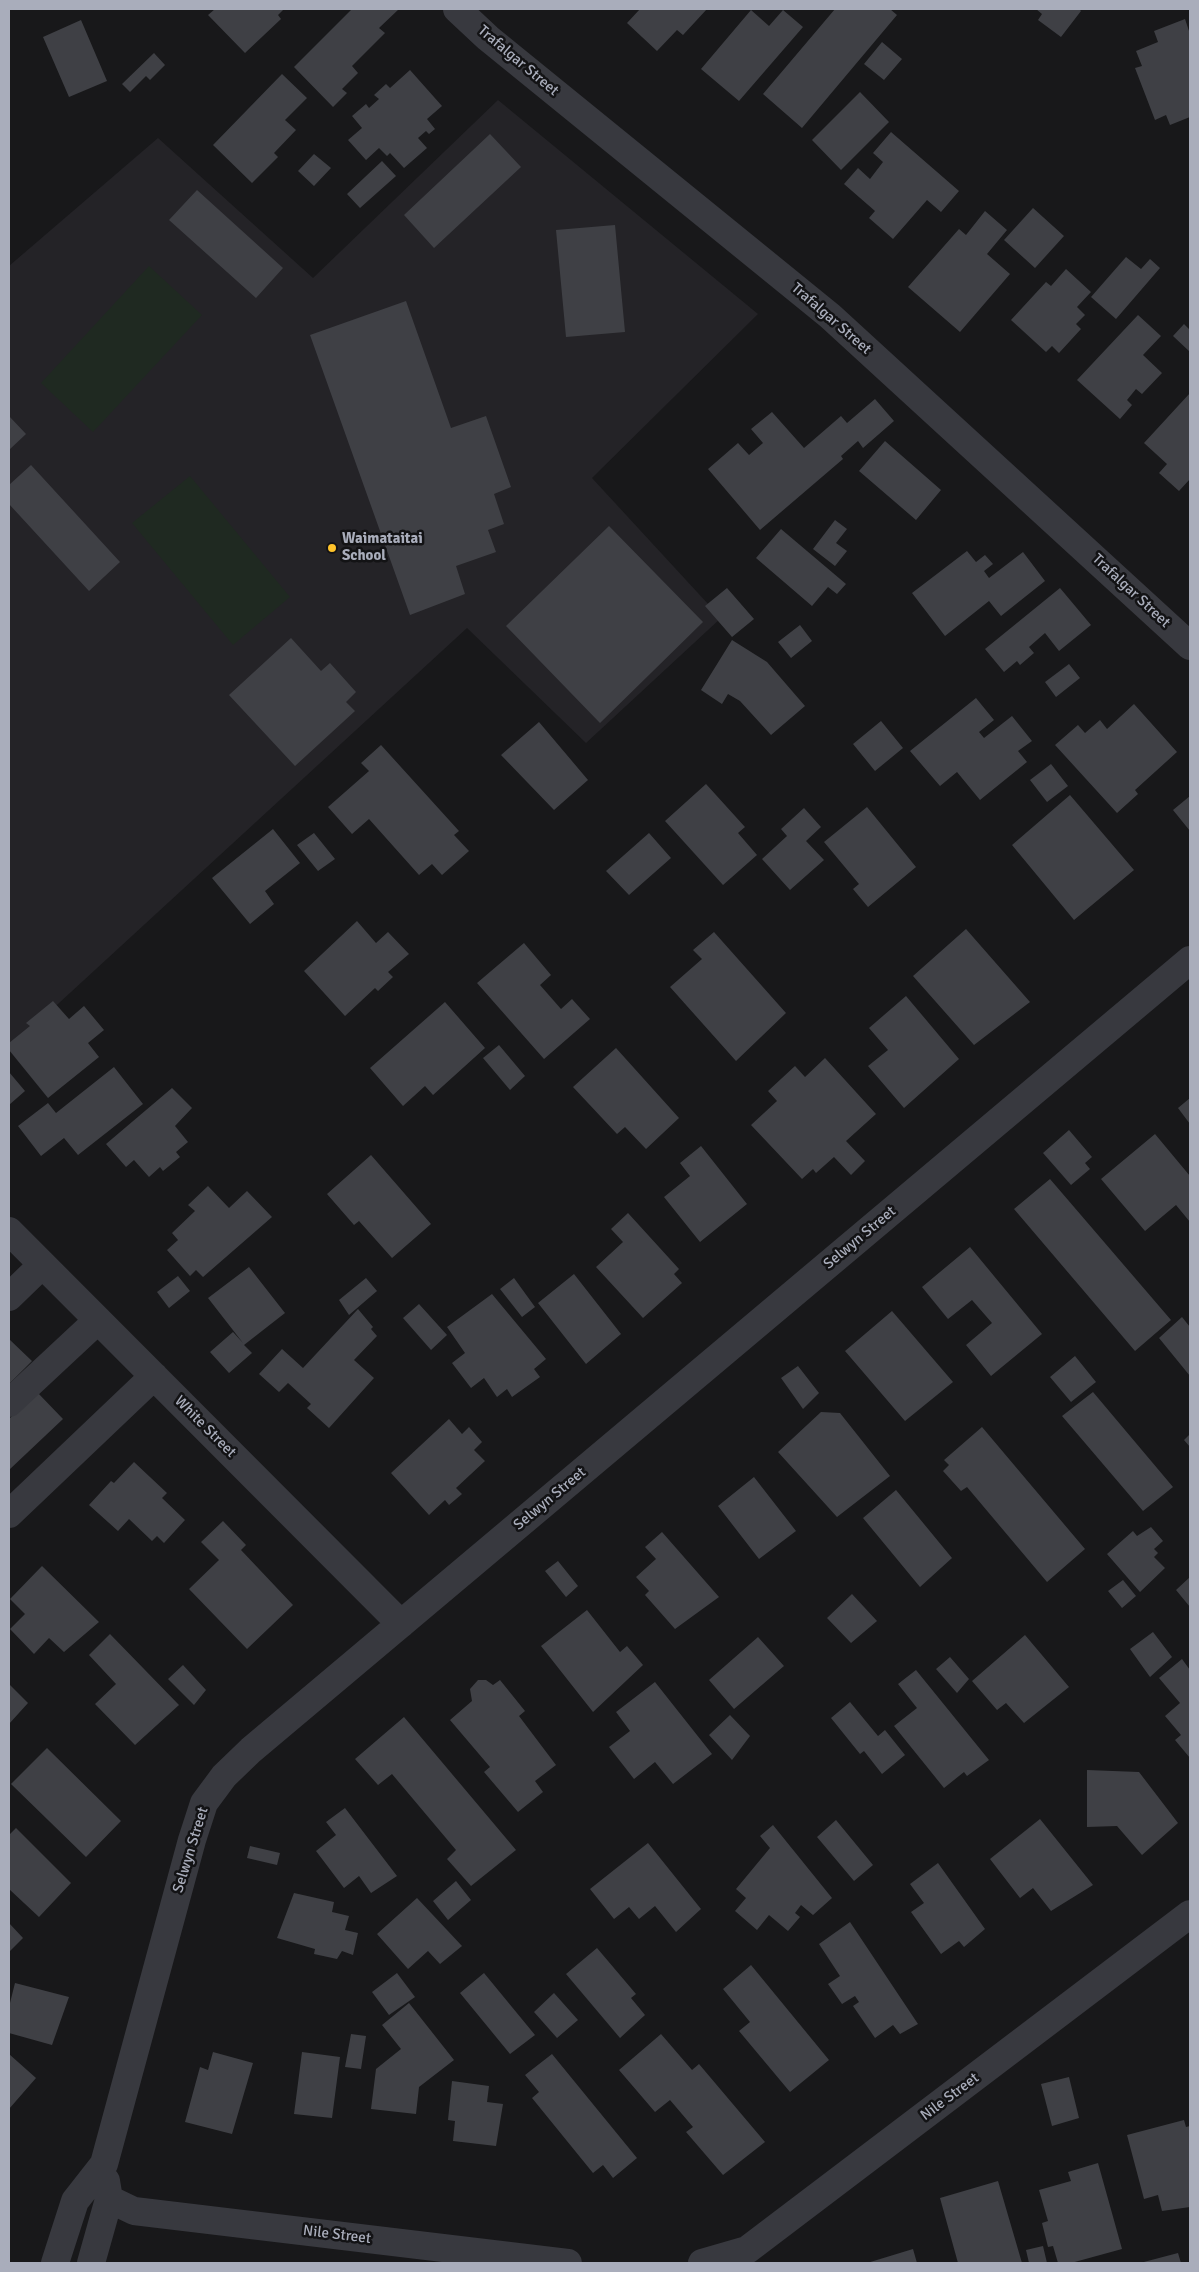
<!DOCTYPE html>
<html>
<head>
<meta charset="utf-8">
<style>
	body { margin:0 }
	#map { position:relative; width:1199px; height:2272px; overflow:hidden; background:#18181a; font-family:Signika,sans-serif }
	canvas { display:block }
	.frame { position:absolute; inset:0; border:10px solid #a9adbb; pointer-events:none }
</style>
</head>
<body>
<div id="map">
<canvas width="1199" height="2272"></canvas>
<div class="frame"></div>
</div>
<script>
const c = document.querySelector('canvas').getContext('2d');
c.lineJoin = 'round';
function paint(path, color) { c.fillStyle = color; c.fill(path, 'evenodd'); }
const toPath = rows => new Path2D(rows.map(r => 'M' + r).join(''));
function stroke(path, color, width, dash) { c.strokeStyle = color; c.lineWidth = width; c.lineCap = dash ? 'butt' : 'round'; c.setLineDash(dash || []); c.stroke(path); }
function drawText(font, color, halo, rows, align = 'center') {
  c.font = font + ' Signika,sans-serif'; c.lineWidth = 5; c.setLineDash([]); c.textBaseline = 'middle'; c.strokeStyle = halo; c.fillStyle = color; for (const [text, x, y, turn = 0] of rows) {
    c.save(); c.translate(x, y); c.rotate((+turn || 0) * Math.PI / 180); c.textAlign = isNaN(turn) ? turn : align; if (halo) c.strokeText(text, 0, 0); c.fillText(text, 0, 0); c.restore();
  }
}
paint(toPath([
	[498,100,758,314,592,478,721,618,586,743,467,628,9,1049,9,266,158,138,313,278]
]), '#242327');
paint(toPath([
	[149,266,202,315,93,432,41,383],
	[190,476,290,597,233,645,132,523]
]), '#1f2921');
paint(toPath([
	[215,9,284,9,278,15,281,19,245,53,208,15],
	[352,9,399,9,379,28,385,33,352,66,358,73,342,89,347,93,333,107,294,67],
	[640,9,707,9,683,35,677,30,657,51,627,23],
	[835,9,890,9,897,15,802,128,763,94],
	[1036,9,1079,9,1081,11,1061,37,1038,20,1042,14],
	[751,10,769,26,783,10,803,27,739,101,701,69],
	[1185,19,1190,34,1190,117,1170,125,1166,115,1155,120,1135,68,1142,66,1136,51,1158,42,1154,31],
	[81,20,107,81,69,97,43,37],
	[882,42,902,59,884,80,864,64],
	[154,53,165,65,150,80,146,76,130,92,122,84],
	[410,70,442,106,427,119,435,129,429,134,426,131,418,138,427,148,404,168,390,153,387,156,379,148,366,160,348,140,362,128,352,116,366,104,369,108,379,99,374,95,386,84,390,88],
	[282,74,307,98,285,120,296,130,274,153,278,157,252,183,213,145],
	[860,92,889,122,841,170,812,140],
	[891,132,959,191,941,212,927,200,893,239,869,218,875,211,844,184,858,168,870,179,883,162,873,153],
	[490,134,521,167,434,248,404,215],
	[314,154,331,168,314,186,298,171],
	[382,161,396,176,360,208,347,194],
	[197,190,283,268,256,298,169,220],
	[1033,208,1064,236,1035,268,1004,240],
	[985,211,1007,230,987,254,1010,274,960,332,908,287,959,229,966,235],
	[615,225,625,332,566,337,556,230],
	[1126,257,1141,269,1150,259,1160,268,1116,319,1091,297],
	[1066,269,1091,292,1077,307,1085,315,1076,324,1081,329,1059,353,1052,346,1046,352,1011,320,1046,282,1051,286],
	[406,301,451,428,486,416,511,487,494,494,504,524,488,530,496,552,456,566,465,594,410,615,310,335],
	[1138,315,1161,336,1143,355,1162,373,1142,394,1136,389,1127,400,1132,405,1120,419,1077,380],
	[1184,324,1190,330,1190,352,1173,336],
	[1190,393,1190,479,1179,491,1159,473,1167,464,1144,443],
	[875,399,894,421,863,448,858,441,841,456,843,459,760,530,708,469,738,443,749,455,763,443,751,429,772,412,804,448,841,416,847,423],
	[9,416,26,434,9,450],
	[885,441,941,490,916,520,859,471],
	[31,465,120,562,89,591,9,504,9,485],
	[835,520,847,529,836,543,847,551,835,566,813,549],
	[609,526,703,622,600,723,506,626],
	[781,529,846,584,837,594,828,587,812,606,756,558],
	[967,551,976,562,985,555,993,564,984,571,989,578,1023,552,1045,581,1001,616,989,601,945,636,912,593],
	[727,588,754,619,732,637,705,606],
	[1060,588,1091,625,1059,651,1045,633,1029,647,1034,653,1020,665,1017,661,1004,672,985,649],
	[800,625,812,641,791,658,778,642],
	[291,638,321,671,330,663,356,692,346,702,355,711,295,766,229,695],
	[732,640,767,662,805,706,771,735,740,701,728,694,722,704,701,690],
	[1069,664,1080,678,1056,697,1045,682],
	[976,698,994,720,979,732,984,738,1012,716,1032,741,1018,751,1027,762,980,800,957,772,940,786,910,751],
	[1134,704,1177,752,1135,790,1138,794,1117,813,1055,745,1078,725,1085,733,1100,720,1107,729],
	[881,721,903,748,875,771,853,744],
	[539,722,588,780,554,810,501,755],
	[381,745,459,831,454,835,469,851,442,875,432,864,419,875,369,819,352,834,328,807,369,771,361,763],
	[1051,764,1068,786,1047,802,1030,780],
	[706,784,745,827,738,833,757,855,723,885,665,821],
	[1070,795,1134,870,1074,920,1012,845],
	[1190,796,1190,831,1173,810],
	[867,807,916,867,868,907,853,889,859,884,824,842],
	[804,808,821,827,806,841,824,860,790,890,762,859,787,836,781,829],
	[273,829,300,863,265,891,274,904,250,924,212,878],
	[314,833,335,859,318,871,297,845],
	[649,833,671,858,629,895,606,871],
	[357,921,376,943,388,932,409,954,388,972,393,977,378,991,375,988,345,1016,304,971],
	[966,929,1030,1002,974,1045,913,976],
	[714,932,786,1013,736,1061,670,987,702,959,693,950],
	[524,943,551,975,540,985,561,1009,572,999,590,1019,544,1059,477,983],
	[906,996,959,1059,904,1108,868,1066,888,1050,869,1028],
	[53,1001,69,1019,84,1006,104,1030,88,1043,99,1057,48,1098,9,1050,9,1043,30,1026,26,1023],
	[445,1002,485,1048,433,1095,425,1086,403,1106,370,1068],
	[499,1045,525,1076,510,1090,483,1058],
	[616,1048,679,1118,646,1149,625,1127,617,1134,573,1087],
	[825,1058,876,1114,846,1141,865,1161,851,1175,834,1157,816,1173,813,1169,802,1179,751,1125,777,1101,768,1091,795,1066,805,1077],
	[114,1067,143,1104,78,1155,64,1138,41,1156,18,1126,48,1103,56,1113],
	[9,1072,25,1091,9,1105],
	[172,1088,192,1108,175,1126,188,1142,176,1152,180,1157,163,1171,160,1167,149,1177,134,1160,126,1167,106,1144],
	[1190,1098,1190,1124,1178,1108],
	[1069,1130,1092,1157,1085,1163,1090,1169,1071,1185,1043,1153],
	[1155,1134,1190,1176,1190,1222,1176,1205,1145,1231,1101,1179],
	[701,1146,747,1204,700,1242,664,1197,690,1176,680,1163],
	[371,1155,431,1224,392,1258,359,1221,354,1225,327,1194],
	[1050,1179,1171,1320,1135,1351,1014,1209],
	[208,1186,229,1208,247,1191,272,1217,203,1277,196,1270,190,1276,167,1250,178,1240,172,1233,195,1211,188,1205],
	[628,1213,679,1269,674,1274,682,1283,643,1318,596,1267,623,1242,611,1229],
	[970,1247,1042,1334,991,1376,966,1345,992,1323,972,1300,948,1319,922,1287],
	[249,1267,285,1313,244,1345,252,1353,229,1373,210,1352,233,1332,243,1343,208,1298],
	[574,1274,621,1334,586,1364,538,1303],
	[178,1276,190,1291,169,1308,157,1292],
	[366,1278,377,1291,349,1315,339,1300],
	[514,1278,535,1307,522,1317,500,1289],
	[492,1294,546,1359,534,1369,540,1377,512,1397,507,1389,497,1397,484,1378,471,1388,452,1363,465,1353,447,1327],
	[419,1304,447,1335,431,1350,403,1318],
	[358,1309,373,1327,371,1329,377,1336,354,1360,374,1378,329,1428,307,1408,311,1404,288,1383,279,1392,259,1374,282,1349,303,1368],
	[892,1311,953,1382,905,1421,845,1351],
	[1182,1317,1190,1327,1190,1376,1159,1338],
	[9,1339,32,1361,9,1384],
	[1075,1356,1096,1382,1071,1402,1050,1377],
	[798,1366,819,1393,803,1409,781,1378],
	[37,1392,63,1419,9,1470,9,1419],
	[1093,1392,1173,1487,1143,1511,1062,1416],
	[821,1412,840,1413,890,1476,837,1517,778,1452],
	[449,1419,462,1434,469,1427,482,1442,474,1450,485,1461,456,1488,462,1494,449,1505,445,1500,429,1515,391,1473],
	[982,1427,1085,1549,1047,1582,967,1487,961,1491,943,1471,949,1465,944,1460],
	[1190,1434,1190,1447,1184,1440],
	[134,1462,167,1493,162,1498,185,1520,164,1543,157,1536,152,1541,129,1519,118,1531,89,1505,111,1481,114,1483],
	[754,1477,796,1531,759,1559,718,1506],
	[896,1490,952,1558,920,1587,863,1518],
	[223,1521,246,1545,241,1550,293,1605,247,1649,189,1589,219,1560,201,1542],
	[1151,1527,1163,1541,1154,1549,1158,1553,1154,1557,1165,1568,1140,1592,1107,1554,1133,1531,1137,1536],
	[662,1532,719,1597,675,1629,645,1595,649,1591,636,1577,656,1559,645,1547],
	[558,1561,578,1586,566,1597,545,1571],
	[42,1566,99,1622,64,1652,49,1638,34,1654,10,1629,25,1614,10,1599],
	[1190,1577,1190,1607,1176,1590],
	[1123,1580,1136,1596,1122,1608,1108,1591],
	[852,1594,877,1621,851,1643,827,1618],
	[587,1610,620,1652,627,1646,643,1665,593,1712,541,1646],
	[1153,1632,1172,1657,1150,1677,1130,1649],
	[110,1634,179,1705,135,1745,95,1704,116,1684,89,1655],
	[1025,1635,1069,1687,1024,1723,1006,1703,997,1710,972,1681],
	[758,1637,784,1666,734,1709,709,1680],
	[950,1657,969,1679,957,1693,936,1669],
	[1182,1659,1190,1670,1190,1758,1175,1740,1181,1735,1165,1716,1180,1703,1159,1678],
	[183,1665,206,1690,194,1705,168,1679],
	[916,1670,989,1760,967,1776,964,1772,944,1788,894,1726,917,1708,898,1684],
	[478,1680,486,1680,493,1685,500,1680,525,1711,519,1716,556,1765,535,1781,543,1792,518,1812,484,1772,490,1767,450,1720,472,1701,470,1689],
	[655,1682,712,1754,673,1784,655,1762,634,1779,609,1747,630,1731,616,1712],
	[9,1684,28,1703,9,1724],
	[850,1702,878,1736,885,1730,905,1755,882,1774,864,1751,860,1754,831,1718],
	[730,1715,750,1736,732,1760,709,1735],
	[404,1717,516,1850,471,1886,447,1859,456,1850,392,1774,378,1785,355,1759],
	[47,1748,121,1821,86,1857,11,1784],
	[1087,1770,1139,1772,1178,1823,1142,1855,1117,1826,1087,1827],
	[345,1808,397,1876,371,1893,359,1876,344,1888,316,1851,336,1835,326,1822],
	[1040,1819,1093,1885,1051,1911,1033,1888,1020,1898,990,1859],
	[836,1820,873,1865,854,1881,817,1837],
	[773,1825,832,1898,813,1915,801,1905,795,1913,800,1917,788,1931,769,1915,757,1930,735,1911,746,1898,736,1889,770,1848,760,1836],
	[16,1828,71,1883,39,1917,9,1889,9,1835],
	[648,1843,701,1909,676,1932,655,1906,639,1919,629,1907,614,1919,590,1889],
	[250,1846,280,1853,277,1865,247,1858],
	[938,1863,985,1929,964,1947,959,1941,941,1954,911,1912,924,1903,910,1884],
	[456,1881,471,1900,448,1920,433,1901],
	[294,1893,334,1902,332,1912,349,1916,345,1930,358,1933,353,1955,342,1951,337,1959,314,1954,315,1949,277,1938],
	[417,1898,462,1946,440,1964,428,1951,408,1969,377,1934],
	[850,1922,918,2024,900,2034,893,2025,875,2038,853,2006,859,2002,855,1996,842,2004,828,1984,840,1976,819,1944],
	[9,1923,23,1938,9,1952],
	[597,1948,636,1994,631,1998,645,2015,620,2038,566,1974],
	[751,1965,829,2060,790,2092,739,2031,750,2022,723,1989],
	[397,1973,415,1997,389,2015,372,1992],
	[484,1973,535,2035,510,2054,460,1993],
	[15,1983,69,1997,52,2045,9,2033,9,2007],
	[554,1993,578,2020,557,2038,534,2012],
	[409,2003,454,2060,419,2087,416,2114,371,2109,376,2069,401,2049,382,2025],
	[351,2034,366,2036,361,2069,345,2067],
	[661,2034,692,2070,699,2064,765,2142,723,2175,686,2132,693,2127,670,2100,655,2112,619,2070],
	[213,2052,253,2063,232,2134,185,2122,200,2067,208,2070],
	[302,2052,340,2057,332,2118,294,2114],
	[9,2054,36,2078,9,2109],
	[552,2054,637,2158,613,2178,603,2165,593,2173,532,2098,539,2092,525,2075],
	[1069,2077,1079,2118,1052,2126,1041,2084],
	[452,2081,489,2086,487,2102,503,2104,496,2146,453,2141,455,2121,448,2120],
	[1184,2120,1186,2127,1190,2126,1190,2207,1162,2211,1158,2195,1144,2199,1127,2135],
	[1098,2163,1122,2249,1071,2263,1058,2263,1053,2246,1048,2247,1042,2223,1048,2221,1039,2190,1071,2181,1068,2172],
	[998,2181,1022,2263,958,2263,940,2198],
	[1043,2246,1047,2263,1029,2263,1026,2250],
	[913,2249,917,2263,867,2263],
	[1178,2253,1181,2263,1140,2263]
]), '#3f4045');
stroke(toPath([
	[457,9,488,38,830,316,1190,646],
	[9,1231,401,1624],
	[9,1297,42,1265],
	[9,1403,98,1320],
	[9,1514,154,1376],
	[109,2199,134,2211,568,2263],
	[55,2263,75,2201,104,2164,192,1840,204,1803,224,1776,251,1750,1190,960],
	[91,2263,109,2199,106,2181],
	[702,2263,747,2250,1190,1914]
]), '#38393f', 28);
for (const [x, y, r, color] of [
	[332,548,5,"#ffc32b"]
]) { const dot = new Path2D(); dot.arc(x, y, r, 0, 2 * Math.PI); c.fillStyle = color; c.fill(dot); stroke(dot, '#131315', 2); }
drawText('15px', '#a9adbb', '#131315', [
	["Trafalgar Street",518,61,40],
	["Trafalgar Street",831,319,41],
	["Trafalgar Street",1131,591,43],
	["Selwyn Street",860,1238,-40],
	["White Street",205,1427,45],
	["Selwyn Street",550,1499,-40],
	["Selwyn Street",191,1850,-73],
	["Nile Street",950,2097,-37],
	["Nile Street",337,2235,7]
]);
drawText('bold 15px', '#a9adbb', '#131315', [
	["Waimataitai",342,539],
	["School",342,556]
], 'left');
</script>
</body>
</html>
